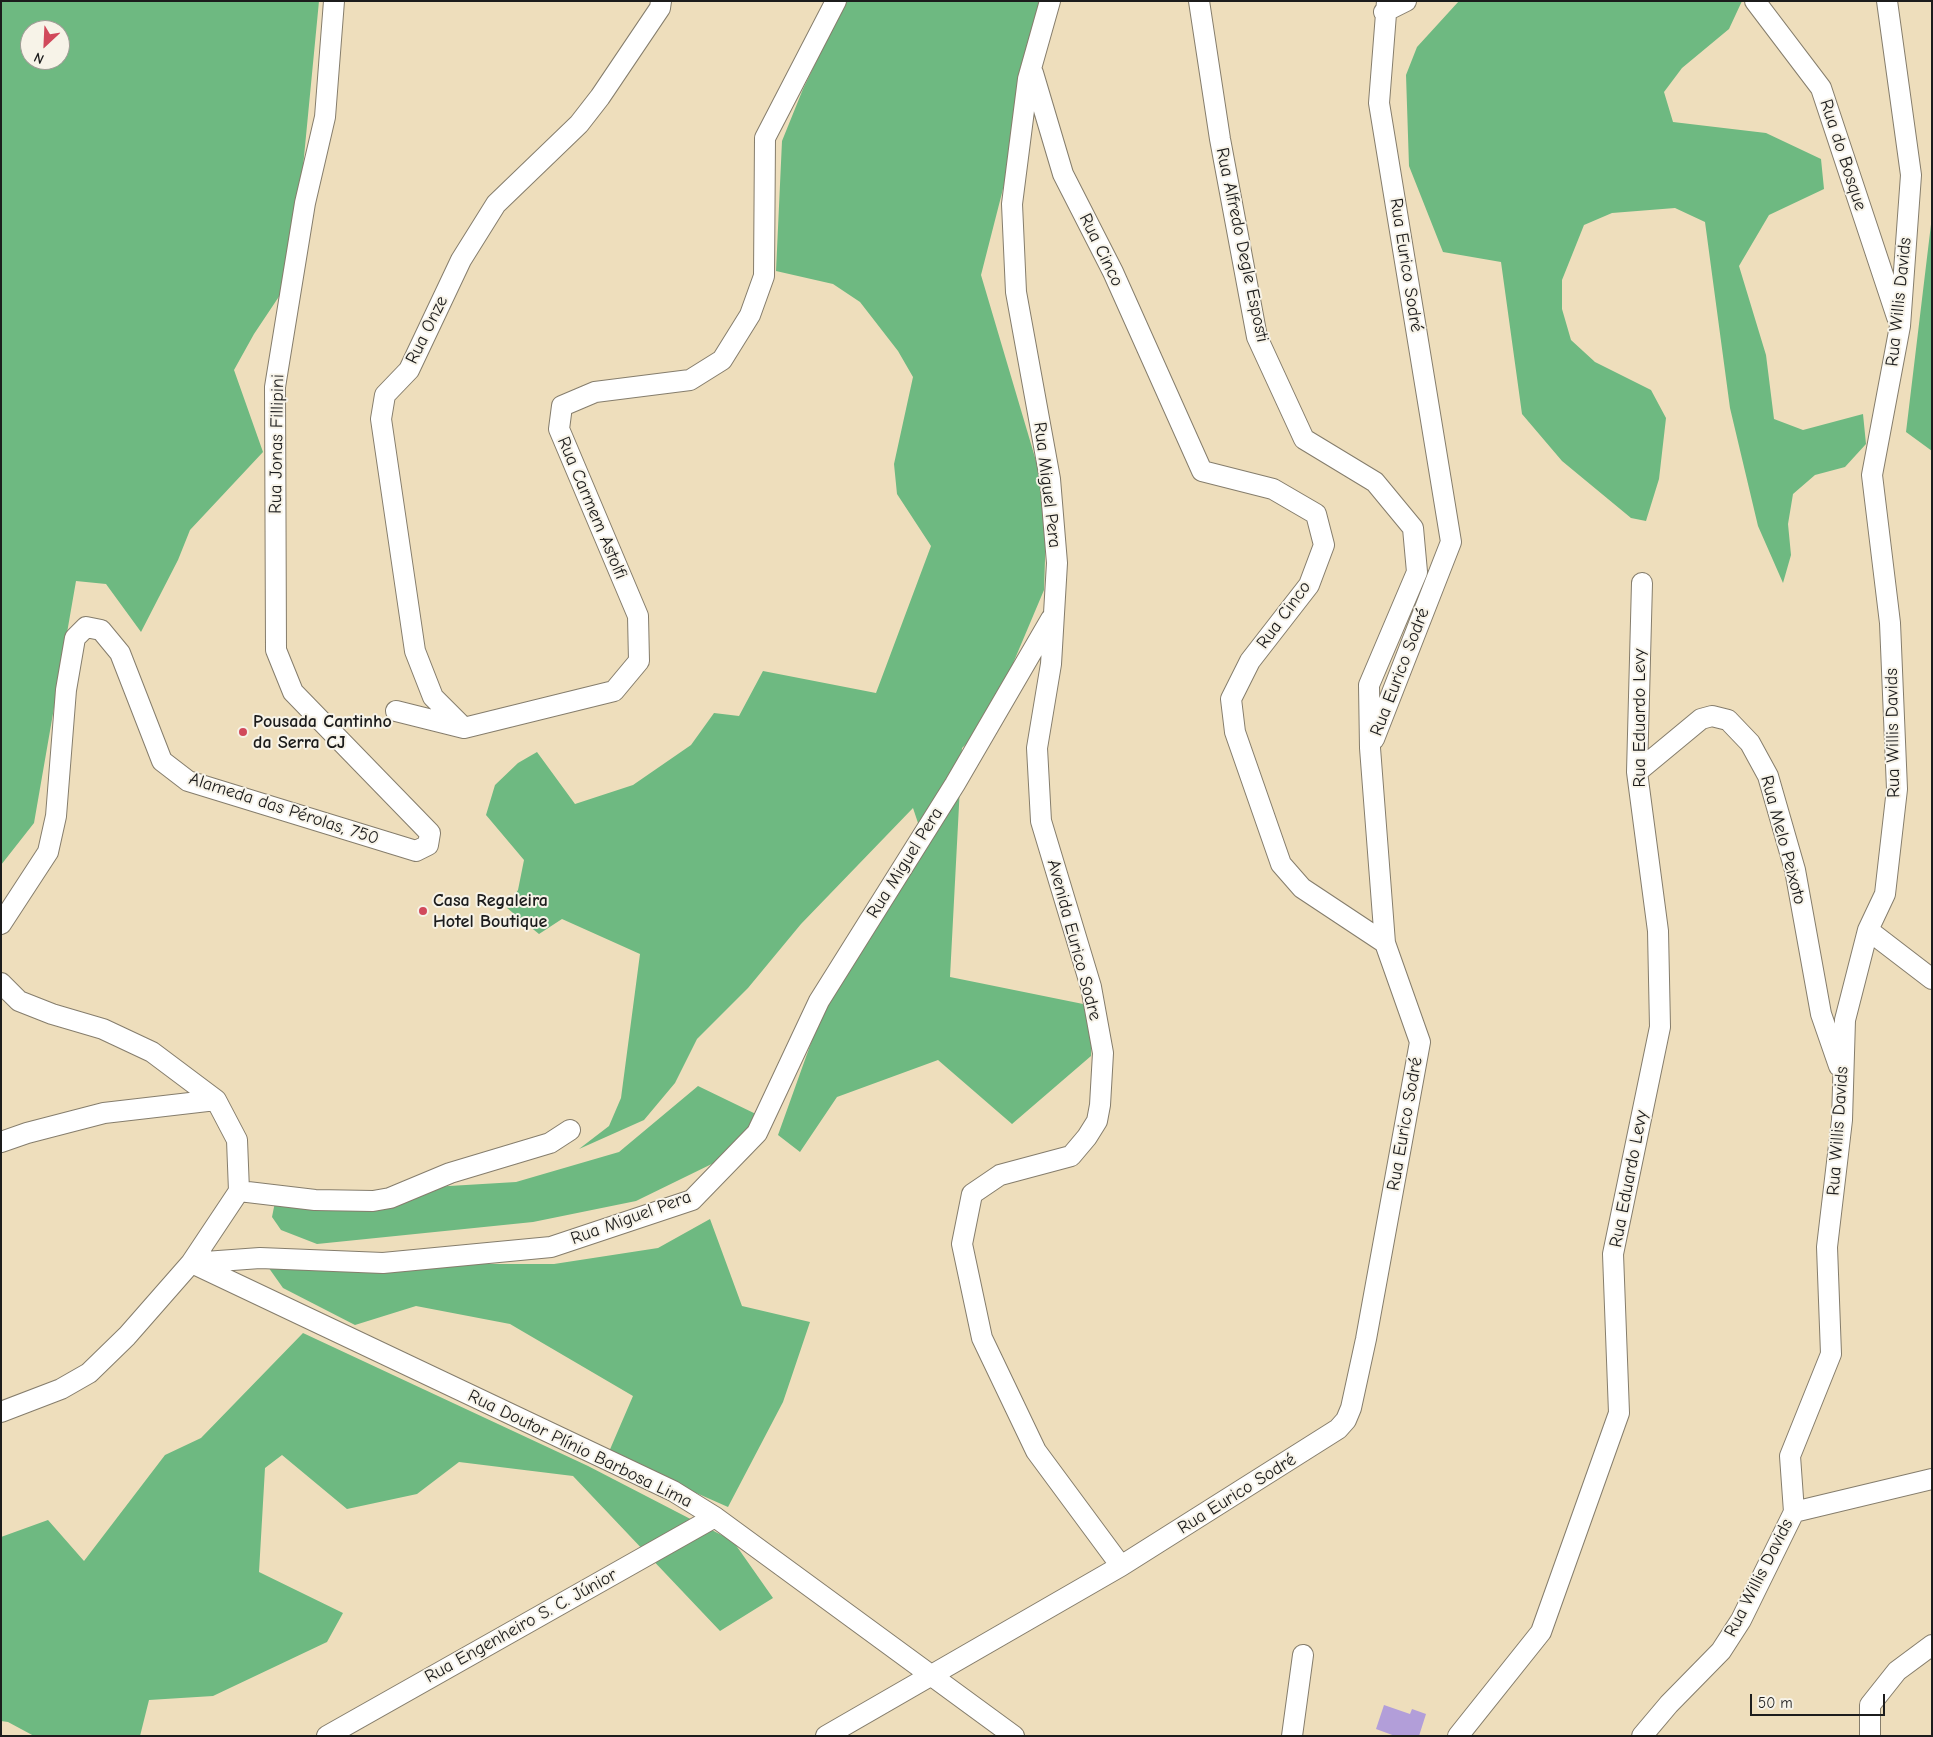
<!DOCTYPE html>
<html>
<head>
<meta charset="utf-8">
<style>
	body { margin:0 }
	#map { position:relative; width:1933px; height:1737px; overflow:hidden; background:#eedebc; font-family:"Comic Neue",sans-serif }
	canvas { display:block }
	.frame { position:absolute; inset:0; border:2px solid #1c1c1c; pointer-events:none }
	.north { position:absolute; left:20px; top:20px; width:50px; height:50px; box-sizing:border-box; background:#f7f3e8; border:1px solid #9f9d96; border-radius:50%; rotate:205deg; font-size:14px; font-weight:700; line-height:20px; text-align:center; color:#1c1c1c }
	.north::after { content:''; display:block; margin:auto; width:18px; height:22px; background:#d1495b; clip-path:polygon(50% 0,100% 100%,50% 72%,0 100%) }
	.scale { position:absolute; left:1750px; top:1694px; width:135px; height:22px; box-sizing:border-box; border:2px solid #1c1c1c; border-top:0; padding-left:6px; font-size:15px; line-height:18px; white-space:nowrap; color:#1c1c1c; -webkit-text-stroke:4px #f7f3e8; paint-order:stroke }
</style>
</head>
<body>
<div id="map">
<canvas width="1933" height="1737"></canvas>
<div class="frame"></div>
<div class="north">N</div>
<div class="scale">50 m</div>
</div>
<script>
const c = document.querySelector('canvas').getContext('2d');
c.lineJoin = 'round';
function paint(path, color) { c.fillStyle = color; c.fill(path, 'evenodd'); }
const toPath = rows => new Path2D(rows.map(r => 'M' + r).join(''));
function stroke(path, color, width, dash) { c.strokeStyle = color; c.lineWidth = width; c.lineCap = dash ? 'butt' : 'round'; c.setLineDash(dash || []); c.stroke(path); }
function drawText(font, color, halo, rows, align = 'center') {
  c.font = font + ' "Comic Neue",sans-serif'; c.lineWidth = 4; c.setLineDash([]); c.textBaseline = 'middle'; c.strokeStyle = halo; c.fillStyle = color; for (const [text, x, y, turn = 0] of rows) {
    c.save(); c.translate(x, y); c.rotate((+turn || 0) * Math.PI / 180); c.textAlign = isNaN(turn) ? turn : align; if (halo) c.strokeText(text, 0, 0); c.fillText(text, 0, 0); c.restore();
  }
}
paint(toPath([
	[1,1,319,1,303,167,282,292,254,334,234,370,263,452,190,530,178,560,141,632,106,584,76,581,34,823,1,865],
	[30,30,60,30,60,60,30,60],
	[846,1,1051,1,981,275,1047,498,1044,590,987,725,962,748,950,977,1093,1006,1091,1056,1012,1124,938,1060,837,1097,800,1152,778,1135,821,1015,924,841,913,808,801,924,748,988,697,1039,675,1083,644,1120,579,1149,609,1126,621,1098,640,954,562,919,539,934,507,908,518,890,524,860,486,815,495,785,518,763,537,752,575,804,633,785,691,745,714,713,739,716,763,671,876,693,931,546,897,494,894,464,913,377,898,351,860,302,833,284,776,271,782,141,803,89],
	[1459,1,1742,1,1729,29,1682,68,1664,92,1673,122,1766,133,1821,159,1824,189,1769,215,1739,266,1766,355,1774,419,1803,430,1863,414,1866,444,1845,467,1815,475,1793,494,1788,524,1791,555,1783,583,1758,526,1730,408,1705,222,1675,208,1612,213,1584,225,1562,280,1562,309,1571,340,1595,362,1651,390,1666,418,1659,479,1646,521,1631,518,1562,461,1522,414,1501,262,1443,252,1409,166,1406,75,1417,47],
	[1932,216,1932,451,1906,432],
	[698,1086,760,1116,724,1158,636,1201,533,1222,317,1244,281,1230,272,1217,275,1202,349,1192,516,1182,619,1152],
	[710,1219,742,1306,810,1322,783,1402,728,1507,608,1454,633,1396,510,1324,416,1306,355,1325,283,1288,266,1264,554,1264,658,1248],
	[303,1333,588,1466,733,1541,773,1598,720,1631,573,1476,459,1462,417,1494,347,1509,282,1455,265,1468,259,1572,343,1613,327,1642,213,1696,149,1700,140,1736,34,1736,8,1722,1,1721,1,1537,48,1520,84,1561,165,1455,201,1438]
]), '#6eb981');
paint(toPath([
	[1384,1705,1410,1714,1412,1709,1426,1714,1419,1736,1395,1736,1376,1729]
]), '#b29ed9');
const minor = toPath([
	[1050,1,1028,79,1012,204,1016,292,1050,479,1057,563,1051,664,1037,748,1041,821,1091,987,1103,1053,1100,1105,1097,1121,1087,1137,1071,1156,1000,1175,972,1194,962,1244,982,1338,1036,1451,1121,1566],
	[1755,1,1821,88,1897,317],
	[1384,12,1406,1],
	[1033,73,1063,174,1113,272,1202,471,1273,489,1316,514,1324,545,1309,585,1250,661,1231,699,1235,732,1281,864,1302,888,1385,943],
	[396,711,464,728,614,691,639,661,638,616,559,429,562,406,595,392,690,380,722,360,750,315,764,276,765,138,836,1],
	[464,728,433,697,415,651,381,419,385,395,409,370,461,260,496,204,579,124,600,97,660,8,661,1],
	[1374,739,1451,542,1379,103,1387,1],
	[1637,772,1701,719,1712,716,1728,720,1750,743,1768,776,1795,870,1821,1014,1839,1066],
	[1,924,48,852,56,816,66,690,75,638,86,627,101,630,120,653,162,761,188,781,416,851,428,845,430,833,293,692,276,650,275,387,305,203,325,117,334,1],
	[1868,930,1932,979],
	[1,983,19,1001,52,1014,103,1029,152,1052,216,1100,237,1140,239,1191,191,1263,127,1336,89,1373,61,1389,1,1412],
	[1,1142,27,1133,104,1113,216,1100],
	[239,1191,315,1200,373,1201,390,1198,450,1173,550,1143,570,1130],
	[191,1263,260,1258,383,1263,551,1247,692,1200,757,1133,819,1001,955,784,1051,619],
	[194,1264,673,1491,715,1517,1014,1736],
	[1794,1512,1932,1479],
	[327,1736,715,1517],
	[826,1736,1121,1566,1338,1429,1346,1420,1351,1408,1366,1339,1420,1042,1385,943,1370,748,1369,685,1417,572,1413,528,1375,482,1304,439,1257,337,1220,139,1199,1],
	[1292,1736,1303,1655],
	[1458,1736,1541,1632,1619,1413,1613,1254,1660,1027,1658,931,1637,772,1642,583],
	[1642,1736,1669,1704,1721,1651,1741,1620,1794,1512,1790,1456,1831,1354,1827,1247,1842,1120,1845,1020,1868,930,1885,894,1897,789,1890,623,1872,475,1900,326,1911,175,1887,1],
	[1870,1736,1870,1705,1897,1671,1932,1645]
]);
stroke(minor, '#857d6c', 22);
stroke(minor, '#fff', 20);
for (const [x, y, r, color] of [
	[243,732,5,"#d1495b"],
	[423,911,5,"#d1495b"]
]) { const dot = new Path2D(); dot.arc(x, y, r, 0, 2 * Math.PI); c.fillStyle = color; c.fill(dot); stroke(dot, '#f7f3e8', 2); }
drawText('18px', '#1c1c1c', '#f7f3e8', [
	["Rua do Bosque",1843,155,72],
	["Rua Alfredo Degle Esposti",1242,245,78],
	["Rua Cinco",1101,250,64],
	["Rua Eurico Sodré",1406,265,81],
	["Rua Willis Davids",1899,302,-84],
	["Rua Onze",427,330,-64],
	["Rua Jonas Fillipini",277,444,-89],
	["Rua Miguel Pera",1047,485,83],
	["Rua Carmem Astolfi",592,508,67],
	["Rua Cinco",1284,615,-54],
	["Rua Eurico Sodré",1400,672,-69],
	["Rua Eduardo Levy",1640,718,-90],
	["Rua Willis Davids",1893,733,-91],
	["Alameda das Pérolas, 750",284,809,18],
	["Rua Melo Peixoto",1783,840,75],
	["Rua Miguel Pera",905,863,-58],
	["Avenida Eurico Sodre",1074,940,75],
	["Rua Eurico Sodré",1405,1124,-80],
	["Rua Willis Davids",1838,1131,-86],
	["Rua Eduardo Levy",1629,1179,-79],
	["Rua Miguel Pera",631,1218,-20],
	["Rua Doutor Plínio Barbosa Lima",580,1449,26],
	["Rua Eurico Sodré",1237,1494,-32],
	["Rua Willis Davids",1759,1578,-63],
	["Rua Engenheiro S. C. Júnior",521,1626,-29]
]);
drawText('bold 18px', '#1c1c1c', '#f7f3e8', [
	["Pousada Cantinho",253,722],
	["da Serra CJ",253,743],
	["Casa Regaleira",433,901],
	["Hotel Boutique",433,922]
], 'left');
</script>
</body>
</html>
